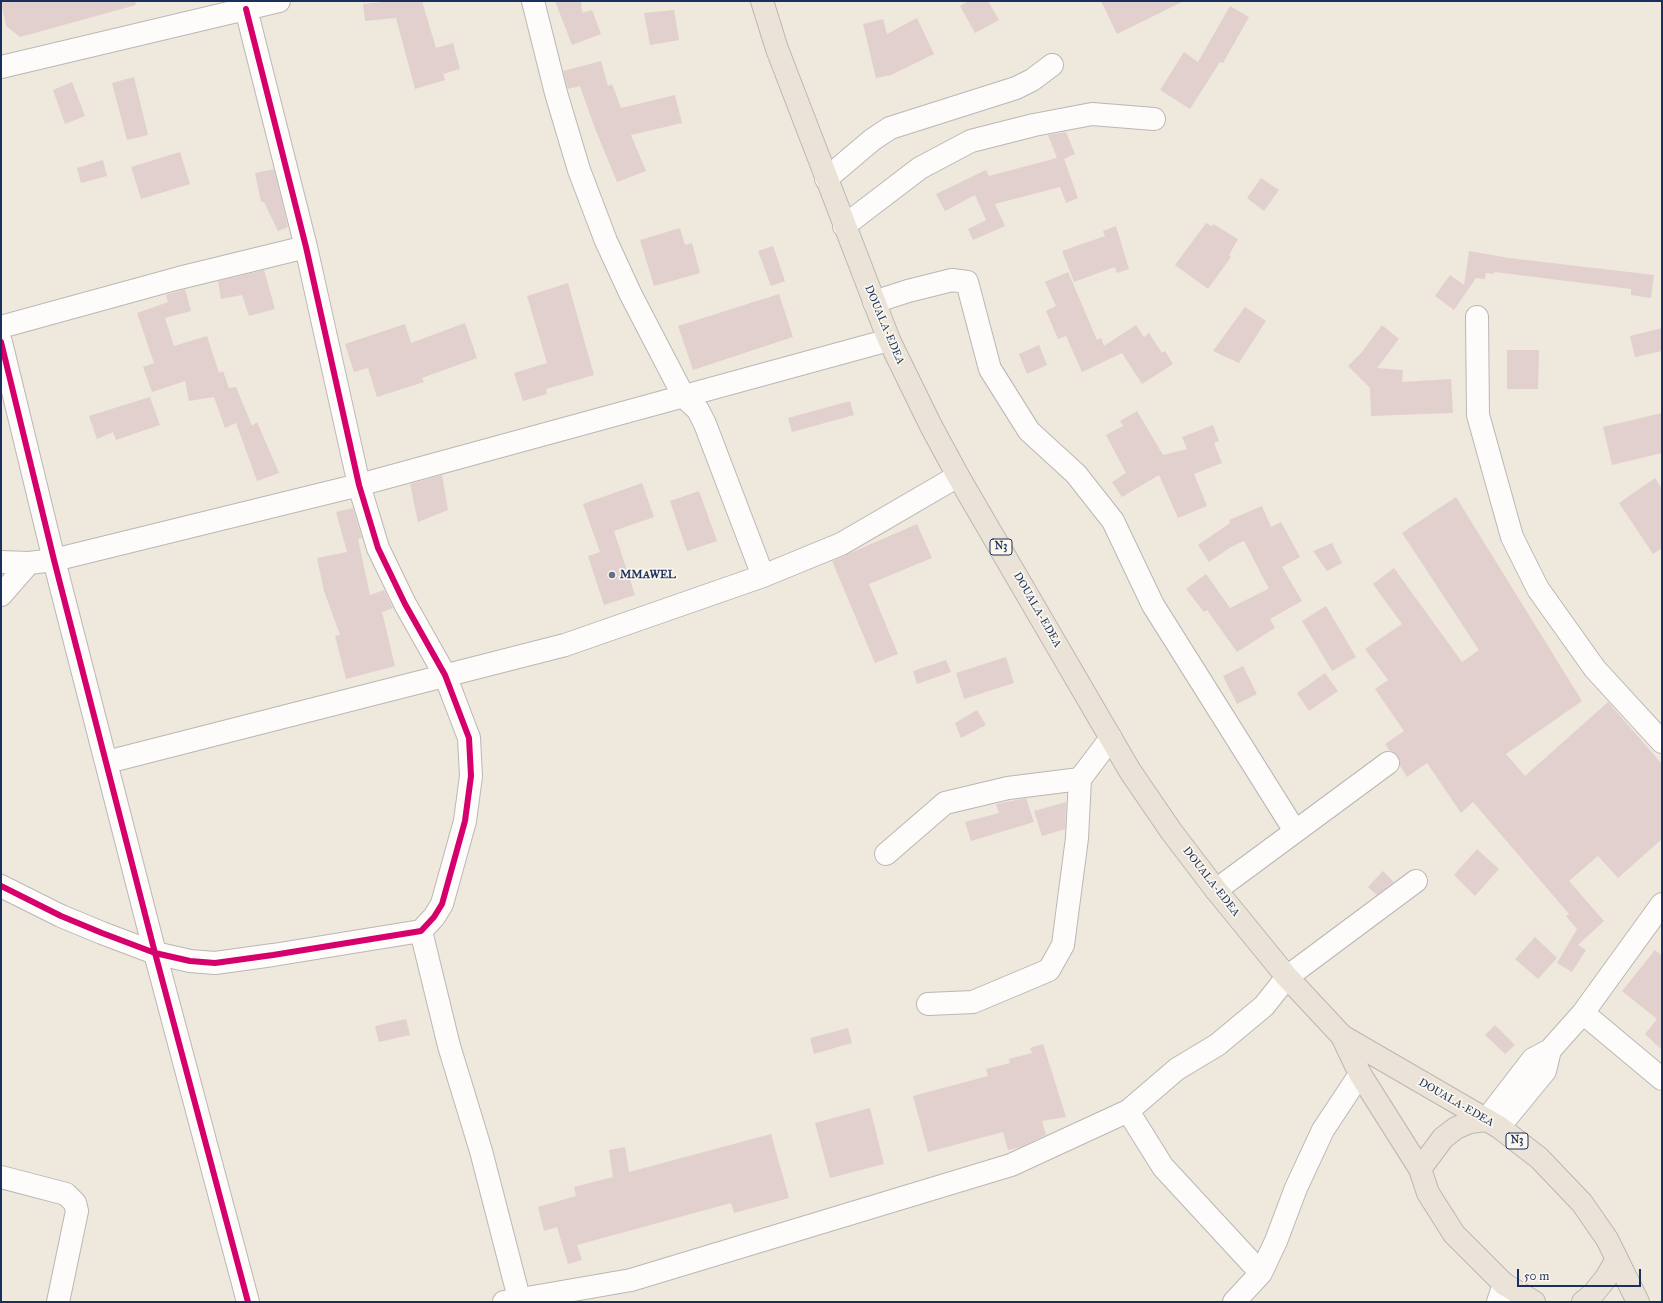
<!DOCTYPE html>
<html>
<head>
<meta charset="utf-8">
<style>
	body { margin:0 }
	#map { position:relative; width:1663px; height:1303px; overflow:hidden; background:#efe8dc; font-family:"IM FELL Great Primer",serif }
	canvas { display:block }
	.frame { position:absolute; inset:0; border:2px solid #1b2f5e; pointer-events:none }
	.scale { position:absolute; left:1517px; top:1269px; width:124px; height:18px; box-sizing:border-box; border:2px solid #1b2f5e; border-top:0; padding-left:5px; font-size:12px; line-height:14px; white-space:nowrap; color:#1b2f5e; -webkit-text-stroke:3px #fbf7ec; paint-order:stroke }
</style>
</head>
<body>
<div id="map">
<canvas width="1663" height="1303"></canvas>
<div class="frame"></div>
<div class="scale">50 m</div>
</div>
<script>
const c = document.querySelector('canvas').getContext('2d');
c.lineJoin = 'round';
function paint(path, color) { c.fillStyle = color; c.fill(path, 'evenodd'); }
const toPath = rows => new Path2D(rows.map(r => 'M' + r).join(''));
function stroke(path, color, width, dash) { c.strokeStyle = color; c.lineWidth = width; c.lineCap = dash ? 'butt' : 'round'; c.setLineDash(dash || []); c.stroke(path); }
function drawText(font, color, halo, rows, align = 'center') {
  c.font = font + ' "IM FELL Great Primer",serif'; c.lineWidth = 3.5; c.setLineDash([]); c.textBaseline = 'middle'; c.strokeStyle = halo; c.fillStyle = color; for (const [text, x, y, turn = 0] of rows) {
    c.save(); c.translate(x, y); c.rotate((+turn || 0) * Math.PI / 180); c.textAlign = isNaN(turn) ? turn : align; if (halo) c.strokeText(text, 0, 0); c.fillText(text, 0, 0); c.restore();
  }
}
paint(toPath([
	[1,1,135,1,136,5,20,37,6,26],
	[393,1,422,1,436,48,453,43,460,69,443,74,445,80,415,89,396,18,365,21,363,4],
	[555,1,581,1,582,13,592,10,601,34,572,45],
	[969,1,988,1,999,20,975,33,960,6],
	[1101,1,1184,1,1117,34],
	[1230,6,1249,17,1223,63,1220,62,1190,109,1160,90,1184,52,1198,62],
	[674,10,679,40,650,45,644,13],
	[917,18,934,54,891,75,876,78,863,24,883,19,887,34],
	[601,61,608,86,612,84,621,108,675,95,682,123,631,135,646,171,617,182,594,126,580,86,568,89,563,71],
	[134,77,148,135,127,140,112,83],
	[72,82,85,116,65,124,53,90],
	[1066,132,1075,154,1064,159,1078,198,1066,203,1060,187,995,204,1005,226,973,240,968,229,986,220,975,195,945,211,936,194,986,170,989,176,1057,158,1048,135],
	[180,152,190,184,141,199,131,167],
	[103,160,107,176,81,183,77,168],
	[274,169,288,227,278,231,264,202,261,202,255,173],
	[1261,178,1279,190,1264,211,1247,198],
	[1206,223,1212,226,1213,224,1238,239,1229,255,1231,257,1208,289,1175,265],
	[1116,226,1129,269,1117,273,1115,267,1074,282,1062,251,1105,236,1103,231],
	[680,228,685,245,692,243,700,273,654,286,640,240],
	[773,246,785,281,771,286,758,251],
	[1469,251,1509,258,1654,275,1651,298,1631,295,1631,289,1494,272,1494,274,1486,273,1485,279,1476,278,1454,310,1435,296,1450,275,1464,285],
	[264,270,275,309,249,316,242,295,221,299,218,281],
	[1068,272,1097,340,1101,338,1104,346,1136,325,1144,337,1149,333,1162,353,1165,351,1173,364,1142,384,1122,353,1082,372,1066,336,1058,339,1046,311,1056,306,1045,282],
	[568,283,594,375,546,389,547,394,523,401,514,373,547,363,527,296],
	[185,289,191,311,165,318,174,346,207,336,219,373,223,371,229,388,236,387,252,426,257,422,279,473,257,481,236,423,225,428,214,397,189,401,185,381,152,392,143,367,154,363,137,313,168,302,166,295],
	[779,294,793,337,693,370,678,326],
	[1245,307,1266,321,1239,363,1213,351],
	[465,323,477,358,422,378,424,382,377,397,368,368,354,372,345,344,405,324,411,343],
	[1382,325,1399,339,1377,368,1403,370,1402,382,1451,379,1453,413,1371,416,1370,388,1348,366,1362,352],
	[1662,328,1662,351,1635,357,1630,336],
	[1039,345,1047,365,1027,374,1019,354],
	[1507,350,1539,350,1538,389,1507,389],
	[150,397,160,425,116,440,113,432,97,439,89,416],
	[850,401,854,415,792,432,788,418],
	[1137,411,1163,455,1187,449,1182,437,1213,425,1219,441,1214,443,1222,463,1194,474,1207,506,1178,518,1159,475,1122,497,1112,482,1126,473,1106,435,1123,426,1120,421],
	[1662,413,1662,453,1612,465,1603,427],
	[442,475,448,510,418,522,410,484],
	[1655,478,1662,489,1662,548,1653,554,1619,503],
	[642,483,654,517,614,531,635,595,604,605,588,556,600,552,583,504],
	[699,491,717,541,687,551,670,501],
	[1456,497,1582,701,1506,754,1525,776,1608,702,1662,764,1662,839,1618,878,1598,856,1569,881,1604,921,1578,945,1586,950,1572,972,1557,963,1577,929,1566,916,1569,914,1473,802,1461,813,1427,763,1407,777,1400,766,1400,761,1398,756,1390,751,1385,744,1404,731,1375,689,1388,680,1365,649,1402,624,1373,584,1394,568,1462,662,1479,650,1402,533],
	[1262,506,1271,527,1281,522,1300,557,1282,567,1302,601,1270,619,1275,628,1237,652,1207,610,1204,612,1186,589,1206,574,1230,608,1268,589,1268,587,1244,541,1231,547,1209,562,1198,545,1230,523,1229,520],
	[353,508,362,538,358,539,370,595,384,590,393,608,382,612,395,666,346,679,335,636,340,635,324,591,317,558,347,552,336,512],
	[917,524,932,558,869,584,898,654,875,663,832,561],
	[1332,543,1342,563,1327,571,1313,551],
	[1326,606,1356,657,1332,671,1302,621],
	[1006,657,1014,683,964,699,956,673],
	[946,660,951,672,917,684,913,671],
	[1243,666,1257,694,1237,704,1223,676],
	[1325,673,1338,691,1309,711,1297,693],
	[977,710,986,725,961,738,955,723],
	[1026,798,1034,822,971,841,965,822,999,813,996,804],
	[1066,802,1065,829,1042,836,1034,811],
	[1477,849,1499,869,1475,896,1454,875],
	[1383,871,1394,882,1377,895,1368,887],
	[1535,937,1557,958,1538,979,1515,959],
	[1655,950,1662,956,1662,1050,1645,1034,1657,1019,1622,991],
	[406,1019,410,1035,379,1042,375,1026],
	[1495,1025,1515,1045,1505,1054,1485,1035],
	[848,1028,852,1043,814,1054,810,1038],
	[1043,1044,1066,1117,1042,1121,1046,1135,1021,1147,1008,1150,1003,1132,928,1152,913,1096,988,1076,986,1069,1010,1063,1009,1059,1032,1053,1030,1048],
	[870,1108,884,1164,830,1178,815,1123],
	[771,1134,789,1198,734,1213,731,1203,577,1245,582,1260,568,1264,557,1227,544,1231,538,1207,576,1196,574,1187,613,1177,609,1150,625,1147,629,1172]
]), '#e2d0cf');
const minor = toPath([
	[533,1,556,93,579,170,606,241,631,295,684,397,698,410,705,424,763,576],
	[1,67,279,1],
	[826,179,872,140,890,128,1016,88,1032,80,1052,65],
	[844,226,920,168,971,141,1034,125,1092,114,1154,119],
	[874,302,908,291,952,280,967,282,990,369,1029,431,1076,474,1113,521,1153,605,1295,831],
	[1477,317,1478,415,1512,537,1538,589,1595,669,1662,742],
	[1,327,179,278,306,247],
	[1,342,54,560,155,953,248,1302],
	[1,562,29,563,54,560,359,485,889,340],
	[1,595,29,563],
	[107,762,565,645,763,576,841,544,958,476],
	[886,854,945,803,1008,788,1080,779],
	[1,886,61,916,102,933,155,953,190,961,215,963,273,955,421,931,434,917,442,904,465,821,471,776,469,738,445,675,405,604,378,548,359,485,306,247,246,9],
	[1216,890,1388,763],
	[421,931,449,1046,481,1151,520,1302],
	[928,1004,973,1002,1049,970,1063,945,1077,838,1080,779,1111,738],
	[1583,1013,1662,1079],
	[1128,1111,1163,1167,1261,1273],
	[1486,1120,1533,1059,1550,1050,1583,1013,1662,904],
	[1499,1127,1545,1071,1550,1050],
	[1,1177,66,1194,75,1203,77,1211,58,1302],
	[504,1302,631,1280,1011,1165,1128,1111,1177,1069,1217,1045,1264,1006,1287,977,1416,881],
	[1234,1302,1261,1273,1276,1241,1296,1188,1323,1130,1360,1074],
	[1498,1302,1504,1284]
]);
const highway = toPath([
	[762,1,777,49,889,340,931,426,958,476,1130,771,1171,831,1216,890,1287,977,1342,1036,1499,1127,1539,1158,1582,1203,1607,1239,1638,1302],
	[1342,1036,1360,1074,1420,1169,1428,1193,1454,1234,1504,1284,1534,1302],
	[1420,1169,1443,1138,1456,1128,1470,1122,1486,1120],
	[1583,1302,1593,1294,1606,1278,1617,1259]
]);
stroke(minor, '#bab7b4', 24);
stroke(highway, '#bab7b4', 24);
stroke(minor, '#fdfcfa', 22);
stroke(highway, '#ece3d8', 22);
stroke(toPath([
	[1,342,54,560,155,953,248,1302],
	[1,886,61,916,102,933,155,953,190,961,215,963,273,955,421,931,434,917,442,904,465,821,471,776,469,738,445,675,405,604,378,548,359,485,306,247,246,9]
]), '#d6006c', 6);
for (const [x, y, r, color] of [
	[612,575,4,"#65708a"]
]) { const dot = new Path2D(); dot.arc(x, y, r, 0, 2 * Math.PI); c.fillStyle = color; c.fill(dot); stroke(dot, '#fbf7ec', 1.5); }
for (const [x, y, w] of [
	[1001,547,22],
	[1517,1141,22]
]) { const box = new Path2D(); box.roundRect(x - w / 2, y - 8, w, 16, 3); c.fillStyle = '#fbf7ec'; c.fill(box); stroke(box, '#1b2f5e', 1); }
drawText('bold 10px', '#1b2f5e', null, [
	["N3",1001,547],
	["N3",1517,1141]
]);
drawText('11px', '#1b2f5e', '#fbf7ec', [
	["DOUALA-EDEA",884,325,67],
	["DOUALA-EDEA",1037,610,60],
	["DOUALA-EDEA",1211,882,52],
	["DOUALA-EDEA",1456,1103,30]
]);
drawText('bold 11px', '#1b2f5e', '#fbf7ec', [
	["MMAWEL",620,575]
], 'left');
</script>
</body>
</html>
